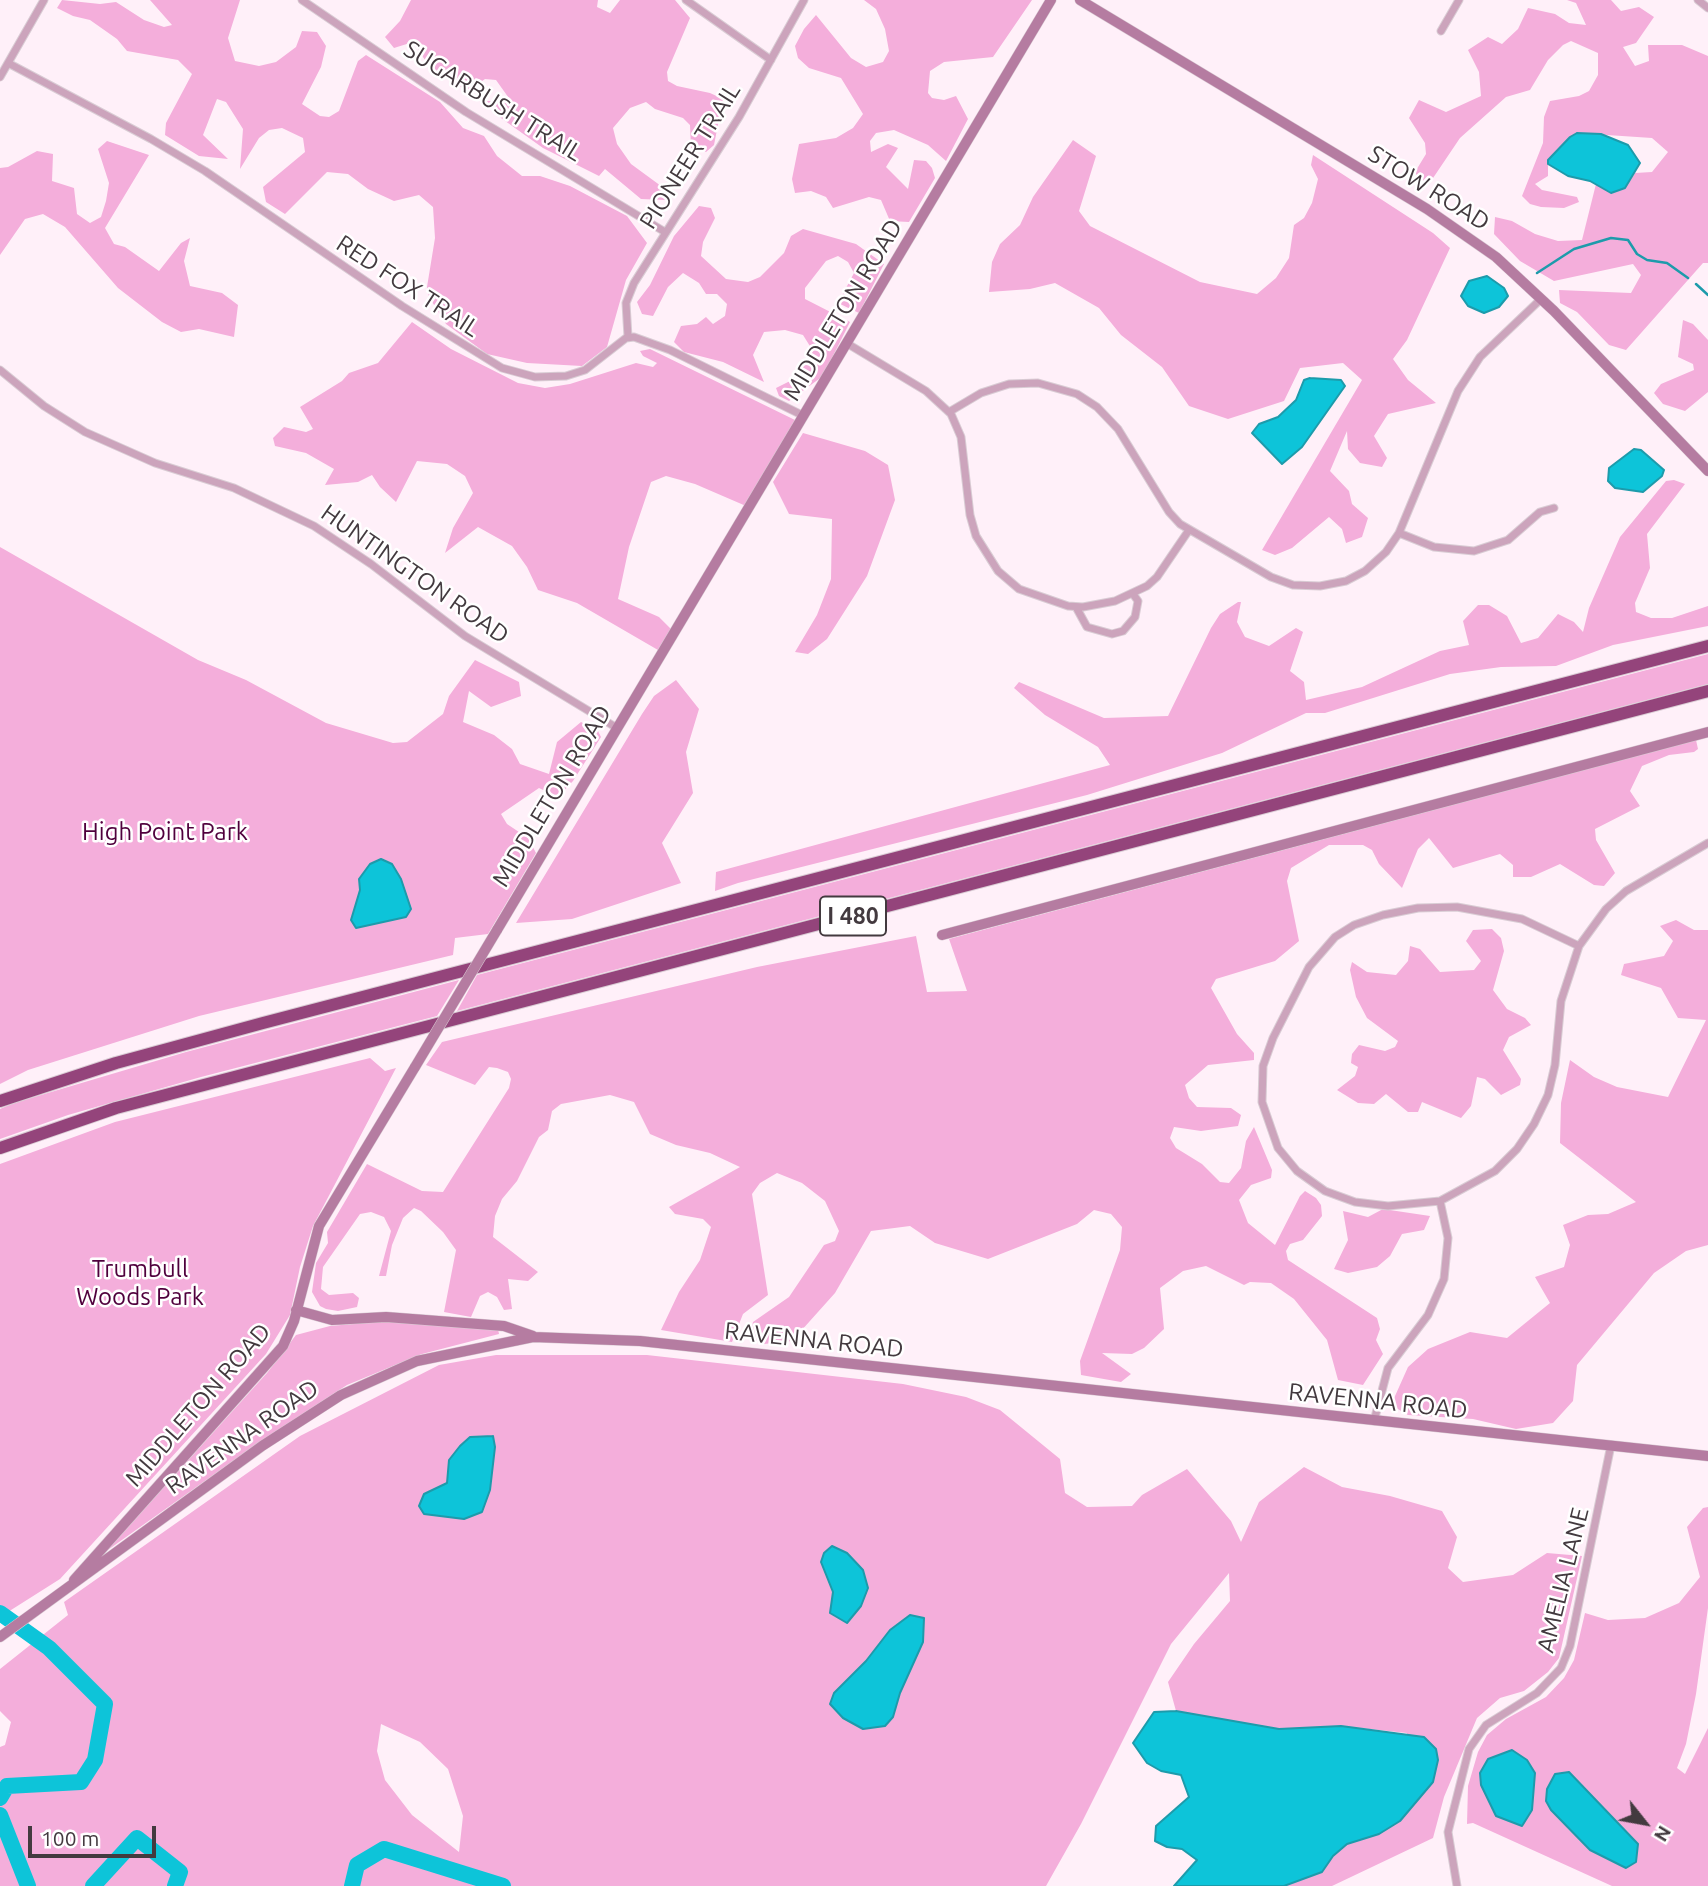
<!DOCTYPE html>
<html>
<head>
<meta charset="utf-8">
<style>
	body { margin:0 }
	#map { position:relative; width:1708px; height:1886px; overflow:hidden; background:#fff0f9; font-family:Ubuntu,sans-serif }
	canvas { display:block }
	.north { position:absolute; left:1610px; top:1788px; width:70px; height:70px; -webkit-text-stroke:5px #fff; paint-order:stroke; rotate:121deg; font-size:19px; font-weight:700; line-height:28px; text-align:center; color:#433a3f }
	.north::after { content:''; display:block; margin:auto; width:24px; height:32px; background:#433a3f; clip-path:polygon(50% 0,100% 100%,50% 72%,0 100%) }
	.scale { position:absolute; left:28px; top:1826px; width:128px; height:32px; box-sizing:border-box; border:4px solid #433a3f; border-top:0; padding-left:9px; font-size:21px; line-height:24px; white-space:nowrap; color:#433a3f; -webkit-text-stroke:5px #fff; paint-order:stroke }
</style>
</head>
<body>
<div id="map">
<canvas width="1708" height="1886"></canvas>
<div class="north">N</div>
<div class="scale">100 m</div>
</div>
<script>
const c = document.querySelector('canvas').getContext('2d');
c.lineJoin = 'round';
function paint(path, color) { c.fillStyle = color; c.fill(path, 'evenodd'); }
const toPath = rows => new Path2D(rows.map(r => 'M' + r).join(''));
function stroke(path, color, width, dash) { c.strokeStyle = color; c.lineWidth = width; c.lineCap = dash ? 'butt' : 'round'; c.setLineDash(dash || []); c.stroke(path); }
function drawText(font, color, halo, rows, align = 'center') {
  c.font = font + ' Ubuntu,sans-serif'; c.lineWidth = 5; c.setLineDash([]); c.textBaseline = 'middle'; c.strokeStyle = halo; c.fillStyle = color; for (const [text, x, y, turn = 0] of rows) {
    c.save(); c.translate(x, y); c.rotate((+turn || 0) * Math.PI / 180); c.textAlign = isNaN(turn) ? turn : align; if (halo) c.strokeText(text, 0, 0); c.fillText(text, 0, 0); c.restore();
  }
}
paint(toPath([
	[62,0,100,4,116,2,144,20,164,27,172,25,150,0,240,0,228,38,235,61,259,66,276,62,296,47,302,31,317,32,326,46,321,67,302,104,320,116,329,117,339,111,358,61,366,55,440,102,463,128,484,136,497,156,522,176,540,176,570,186,627,216,647,243,626,280,607,347,582,366,527,363,487,354,446,324,429,297,427,287,435,238,433,207,419,195,394,201,368,189,348,174,327,172,285,214,266,202,263,187,305,152,303,138,282,128,269,130,259,138,240,169,243,129,226,102,217,99,203,135,228,159,199,156,165,135,166,123,192,74,178,60,127,51,117,39,90,20,73,16,57,8],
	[411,0,598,0,597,7,610,13,620,0,675,0,690,18,667,72,668,81,677,86,710,93,723,99,714,145,706,152,691,148,690,125,683,118,655,109,646,102,630,108,613,128,617,144,631,164,661,186,670,197,665,200,641,199,605,169,599,176,543,148,501,118,487,101,511,101,496,80,485,79,468,91,431,69,413,42,394,48,385,37,400,21],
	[864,0,1032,0,993,57,944,62,930,71,928,93,932,98,944,100,956,96,968,119,946,161,928,145,894,130,876,133,870,141,871,152,888,144,898,148,886,167,908,189,914,160,926,161,932,168,935,178,909,222,890,221,881,200,869,197,833,208,826,197,811,191,795,193,792,179,799,144,836,138,853,128,863,114,841,78,809,68,798,58,795,46,804,29,816,15,851,58,866,67,883,62,889,51,885,29,876,9],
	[1567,0,1611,0,1621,11,1639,7,1654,17,1636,43,1623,47,1635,66,1649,61,1648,45,1682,45,1708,56,1708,263,1703,263,1626,350,1609,345,1577,312,1560,303,1559,290,1631,293,1641,275,1633,264,1554,281,1520,261,1494,234,1495,217,1512,221,1535,234,1558,241,1582,240,1596,184,1611,193,1625,188,1635,173,1652,172,1668,152,1652,138,1577,133,1548,160,1548,176,1535,184,1542,190,1577,197,1579,202,1564,208,1541,207,1530,204,1522,196,1543,143,1544,117,1550,101,1579,96,1589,91,1598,75,1598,53,1571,41,1563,45,1548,60,1530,90,1506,97,1460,138,1429,184,1422,186,1415,172,1426,154,1425,143,1409,118,1419,100,1446,112,1481,96,1479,72,1468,50,1488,37,1502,44,1518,29,1528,8,1555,14,1569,23,1586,25,1576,3],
	[1073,140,1096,156,1079,211,1090,226,1200,282,1257,294,1276,278,1289,258,1294,225,1304,218,1312,203,1318,179,1311,165,1313,155,1433,233,1450,248,1407,340,1393,359,1408,380,1436,403,1388,414,1374,436,1387,458,1382,467,1360,463,1348,449,1347,431,1330,471,1349,491,1352,504,1368,518,1362,537,1346,543,1342,529,1329,517,1292,548,1275,555,1262,550,1362,380,1343,363,1300,368,1284,401,1228,419,1189,406,1162,367,1121,335,1099,308,1055,283,1030,289,989,292,992,262,1000,244,1020,225,1033,197],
	[107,141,149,155,105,228,114,244,125,247,159,271,181,243,190,238,184,261,190,286,222,293,238,305,234,337,199,329,181,332,162,322,118,288,65,227,43,214,25,219,0,255,0,168,8,167,37,151,53,154,52,181,74,188,77,214,90,223,101,217,106,201,109,183,98,149],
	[699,206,711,208,715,218,703,242,701,256,726,279,748,282,760,277,784,253,791,236,803,229,856,244,884,264,859,313,838,303,854,273,848,262,838,256,826,261,805,288,805,299,850,322,823,376,789,401,779,396,776,388,790,381,813,351,803,335,785,330,764,332,753,355,764,382,723,362,684,352,674,342,681,326,697,324,706,317,713,324,725,316,727,304,717,294,706,294,699,283,683,273,668,287,653,316,642,314,637,302,650,285,674,236],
	[1683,320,1693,324,1708,340,1708,392,1685,411,1663,404,1654,393,1661,384,1694,370,1693,364,1678,357],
	[412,322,451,349,518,383,545,388,570,384,636,363,653,367,657,363,643,356,640,351,650,349,795,420,746,506,695,484,666,476,651,482,629,547,618,599,659,617,671,629,658,650,577,603,538,590,527,567,512,546,478,527,445,553,453,528,473,493,465,476,447,464,417,461,396,502,380,487,372,475,358,482,325,485,334,469,306,453,275,446,273,438,284,427,306,432,313,429,300,407,342,381,349,373,378,363],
	[803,433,865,451,888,465,895,500,867,576,827,639,808,654,795,652,817,615,831,579,832,519,789,514,773,482],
	[1674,480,1685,484,1647,534,1650,568,1635,603,1636,612,1651,618,1672,618,1708,606,1708,626,1613,645,1556,666,1501,667,1450,674,1325,713,1306,713,1222,753,1087,795,738,883,715,891,716,872,1110,765,1098,747,1045,715,1014,688,1019,682,1104,718,1168,716,1211,628,1220,614,1238,602,1241,602,1237,622,1245,637,1269,646,1296,628,1303,632,1290,671,1304,682,1306,700,1362,687,1440,651,1469,645,1463,621,1478,605,1489,605,1507,616,1521,643,1538,638,1558,614,1574,622,1583,632,1589,608,1620,537,1666,481],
	[0,547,198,660,246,680,326,723,393,743,407,742,443,714,449,696,475,660,519,682,521,696,491,707,469,691,463,722,494,735,512,749,520,764,549,774,557,742,581,722,598,731,601,737,573,781,558,797,539,788,501,814,507,824,528,838,536,853,488,934,455,938,453,955,199,1016,28,1070,0,1084],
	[1708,654,1708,684,457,1011,477,975],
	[676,680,699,709,686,752,693,793,662,843,681,883,572,919,516,923,642,714,654,696],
	[1696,740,1698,749,1694,752,1669,755,1642,766,1630,791,1640,806,1595,829,1596,840,1615,873,1604,886,1594,885,1560,864,1531,877,1513,877,1513,865,1500,854,1453,868,1429,838,1418,849,1402,888,1379,864,1372,850,1363,845,1329,845,1291,868,1287,881,1299,941,1275,961,1216,979,1211,988,1237,1034,1254,1053,1254,1060,1208,1065,1185,1085,1189,1098,1197,1107,1231,1108,1241,1115,1238,1126,1201,1131,1174,1127,1170,1138,1176,1148,1202,1164,1220,1182,1229,1183,1241,1168,1246,1141,1254,1127,1272,1170,1271,1178,1251,1185,1239,1200,1248,1223,1275,1245,1300,1196,1305,1191,1316,1198,1321,1205,1322,1216,1303,1240,1290,1244,1286,1251,1288,1260,1377,1318,1380,1329,1376,1340,1383,1354,1363,1385,1338,1380,1327,1340,1294,1299,1271,1283,1250,1282,1244,1285,1206,1266,1183,1271,1160,1288,1164,1329,1144,1348,1132,1354,1102,1353,1131,1374,1121,1382,1081,1375,1080,1361,1120,1250,1122,1227,1111,1214,1094,1210,1077,1224,988,1259,935,1243,910,1226,871,1231,835,1293,792,1341,764,1344,750,1338,753,1322,789,1297,824,1245,835,1241,839,1231,825,1201,802,1183,777,1173,760,1183,752,1194,768,1295,743,1314,732,1342,661,1330,679,1292,700,1260,711,1227,703,1219,675,1214,669,1207,740,1167,710,1153,676,1145,650,1134,634,1102,610,1095,561,1104,552,1111,548,1130,539,1137,517,1181,502,1199,495,1216,493,1237,538,1272,528,1281,508,1279,512,1309,504,1310,497,1297,488,1292,480,1296,471,1317,444,1312,456,1250,443,1232,421,1211,414,1208,403,1218,392,1245,386,1276,379,1276,391,1231,384,1217,371,1212,360,1214,323,1267,321,1289,329,1295,353,1293,359,1298,357,1307,338,1311,326,1309,320,1306,312,1292,316,1263,328,1243,327,1232,367,1164,422,1191,443,1192,509,1088,511,1079,508,1072,497,1068,489,1067,475,1085,426,1065,442,1042,757,967,916,936,927,992,967,991,949,939],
	[1676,920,1694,930,1708,930,1708,1245,1686,1251,1654,1273,1577,1365,1573,1401,1553,1423,1516,1429,1473,1419,1408,1415,1391,1405,1408,1367,1428,1349,1470,1332,1507,1338,1550,1303,1535,1277,1564,1267,1570,1245,1563,1225,1588,1215,1608,1214,1636,1202,1560,1143,1561,1103,1570,1060,1594,1077,1617,1087,1668,1097,1706,1020,1678,1018,1661,988,1621,975,1624,964,1664,956,1673,941,1660,926],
	[1492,929,1501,938,1504,951,1493,990,1507,1009,1525,1018,1531,1025,1509,1037,1503,1050,1521,1079,1520,1085,1501,1095,1485,1079,1477,1077,1471,1106,1461,1118,1422,1102,1418,1112,1408,1112,1386,1094,1374,1104,1358,1103,1337,1090,1355,1076,1358,1067,1351,1063,1352,1054,1359,1045,1385,1051,1395,1047,1398,1041,1367,1018,1356,997,1350,970,1352,962,1367,972,1396,975,1408,961,1410,946,1420,949,1440,972,1474,970,1481,961,1466,941,1473,930],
	[459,980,437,1016,201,1077,68,1115,0,1139,0,1109,14,1103,186,1052],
	[370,1058,385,1071,396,1068,313,1226,300,1267,290,1315,266,1354,60,1579,0,1617,0,1164,115,1122],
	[1383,1209,1430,1216,1424,1230,1402,1234,1390,1256,1377,1267,1348,1273,1334,1269,1348,1240,1343,1211,1368,1217],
	[386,1321,498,1329,499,1334,422,1354,347,1385,257,1444,105,1552,267,1373,296,1335,330,1326],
	[496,1355,647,1355,903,1384,966,1397,1000,1410,1060,1459,1065,1493,1087,1507,1132,1506,1142,1495,1187,1469,1231,1521,1241,1542,1259,1502,1304,1467,1342,1487,1390,1496,1442,1511,1457,1537,1448,1568,1463,1582,1513,1575,1547,1553,1582,1556,1559,1658,1548,1672,1524,1691,1500,1698,1477,1718,1444,1797,1433,1838,1332,1886,1284,1886,1322,1872,1333,1856,1347,1844,1379,1834,1407,1733,1341,1726,1279,1729,1176,1711,1168,1682,1194,1644,1230,1601,1229,1573,1171,1644,1081,1824,1046,1886,0,1886,0,1747,5,1745,11,1722,0,1711,0,1669,68,1615,64,1602,300,1436,439,1365],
	[890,1630,923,1642,900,1693,893,1716,866,1661],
	[381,1724,420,1742,448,1769,463,1816,459,1852,412,1815,385,1780,377,1751],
	[1708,1507,1708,1608,1696,1694,1686,1744,1677,1768,1685,1774,1708,1728,1708,1886,1612,1886,1473,1823,1467,1824,1468,1786,1478,1752,1487,1735,1506,1719,1546,1697,1564,1678,1574,1660,1585,1613,1608,1620,1645,1618,1679,1603,1700,1577,1687,1527,1703,1508]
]), '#f4aedb');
const water = toPath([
	[1577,133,1601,134,1628,145,1640,163,1625,188,1611,193,1590,181,1568,176,1548,164,1548,160,1570,137,1577,133],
	[1487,276,1504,288,1508,296,1499,307,1484,313,1468,306,1461,296,1469,281,1487,276],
	[1310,378,1341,380,1345,386,1302,447,1282,464,1252,433,1259,424,1278,417,1296,400,1304,380,1310,378],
	[1634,449,1641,450,1664,470,1662,476,1643,492,1615,488,1608,481,1609,468,1634,449],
	[381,859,392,864,401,879,411,909,406,917,356,928,351,920,360,890,359,879,370,864,381,859],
	[493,1436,495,1447,490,1490,482,1512,464,1519,424,1514,419,1506,424,1494,447,1483,449,1460,460,1446,470,1437,493,1436],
	[832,1546,847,1553,863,1570,868,1588,861,1606,847,1623,830,1613,833,1592,821,1562,824,1553,832,1546],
	[910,1615,924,1618,923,1642,900,1693,893,1717,885,1726,863,1729,843,1718,830,1704,834,1693,866,1661,890,1630,910,1615],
	[1176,1711,1279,1729,1341,1726,1424,1737,1436,1749,1438,1760,1433,1782,1400,1821,1379,1834,1347,1844,1333,1856,1322,1872,1284,1886,1174,1886,1197,1860,1182,1849,1167,1847,1155,1841,1156,1826,1189,1797,1181,1775,1161,1771,1147,1763,1133,1743,1154,1712,1176,1711],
	[1512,1750,1527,1760,1535,1773,1532,1810,1522,1826,1496,1816,1481,1785,1480,1773,1488,1759,1512,1750],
	[1569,1772,1638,1844,1636,1862,1626,1868,1590,1850,1551,1810,1546,1801,1547,1789,1555,1774,1569,1772]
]);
paint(water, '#0dc4d9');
stroke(water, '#1d9bab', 2);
stroke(toPath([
	[1537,273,1574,249,1611,238,1628,240,1637,254,1647,260,1667,263,1688,278],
	[1696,284,1708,295]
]), '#1d9bab', 2.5);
stroke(toPath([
	[0,1613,49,1648,105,1704,95,1760,81,1782,7,1786,0,1798],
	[0,1815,28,1886],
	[93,1886,137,1838,180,1872,175,1886],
	[352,1886,357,1865,384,1849,503,1886]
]), '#0dc4d9', 16);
const street = toPath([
	[302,0,466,112,665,232],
	[686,0,771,60],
	[1698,0,1708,8],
	[1441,31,1459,0],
	[8,63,151,139,205,171,402,306,502,368,535,377,566,376,585,370,626,338,634,337,670,350,804,416],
	[0,77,44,0],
	[628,337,626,303,634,283,739,117,804,0],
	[848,344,926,391,951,414,961,437,970,515,976,536,998,571,1019,589,1068,606,1083,607,1115,601,1147,586,1157,577,1189,530],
	[0,370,44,406,85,432,155,463,234,488,314,526,371,564,465,636,617,728],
	[949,412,981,393,1009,384,1038,383,1077,394,1097,407,1118,429,1169,512,1180,524,1271,577,1293,585,1320,586,1346,581,1365,571,1386,552,1399,533,1458,391,1480,357,1541,299],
	[1399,533,1434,547,1474,551,1508,540,1540,512,1554,508],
	[1076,607,1087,627,1112,634,1123,631,1135,617,1138,601,1133,594],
	[1579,946,1522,919,1457,907,1418,908,1383,915,1354,925,1335,937,1309,967,1273,1038,1263,1066,1262,1102,1278,1148,1297,1171,1325,1191,1355,1202,1388,1206,1440,1201,1495,1171,1517,1149,1534,1124,1548,1095,1555,1065,1561,1001,1579,946,1606,909,1626,891,1708,843],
	[1374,1421,1388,1368,1428,1315,1444,1279,1448,1238,1440,1201],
	[1457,1886,1448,1832,1469,1749,1486,1725,1537,1693,1561,1668,1570,1646,1611,1445]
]);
const secondary = toPath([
	[1080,0,1427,209,1496,257,1554,311,1708,471],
	[497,930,1051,0],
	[942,935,1708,732],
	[296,1310,332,1320,386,1317,504,1326,533,1336],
	[74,1580,283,1346,294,1321,319,1226,415,1067],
	[0,1637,262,1446,341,1395,417,1361,533,1337,640,1341,1708,1456]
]);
const highway = toPath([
	[0,1101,116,1063,263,1023,1708,646],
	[0,1148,116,1108,1708,691]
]);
stroke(street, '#d9ccd4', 9);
stroke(secondary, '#d9ccd4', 11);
stroke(highway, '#d9ccd4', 14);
stroke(street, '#cca4bc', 7);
stroke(secondary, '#b57ca1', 10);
stroke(highway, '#94447b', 12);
const secondaryBridge = toPath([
	[415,1067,497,930]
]);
stroke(secondaryBridge, '#d9ccd4', 11, []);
stroke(secondaryBridge, '#b57ca1', 10);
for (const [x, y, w] of [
	[853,916,66]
]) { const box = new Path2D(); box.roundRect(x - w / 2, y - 19.5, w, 39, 5); c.fillStyle = '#fff'; c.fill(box); stroke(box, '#433a3f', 2); }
drawText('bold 23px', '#433a3f', null, [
	["I 480",853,916]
]);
drawText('24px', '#433a3f', '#fff', [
	["SUGARBUSH TRAIL",493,101,32],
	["PIONEER TRAIL",690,156,-58],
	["STOW ROAD",1429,188,32],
	["RED FOX TRAIL",408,286,33],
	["MIDDLETON ROAD",843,310,-59],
	["HUNTINGTON ROAD",415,574,35],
	["MIDDLETON ROAD",552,796,-59],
	["RAVENNA ROAD",814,1340,6],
	["RAVENNA ROAD",1378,1401,6],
	["MIDDLETON ROAD",198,1405,-49],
	["RAVENNA ROAD",242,1437,-35],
	["AMELIA LANE",1563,1580,-76]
]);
drawText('24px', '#50003d', '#fff', [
	["High Point Park",165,832],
	["Trumbull",140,1269],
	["Woods Park",140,1297]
]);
</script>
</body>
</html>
